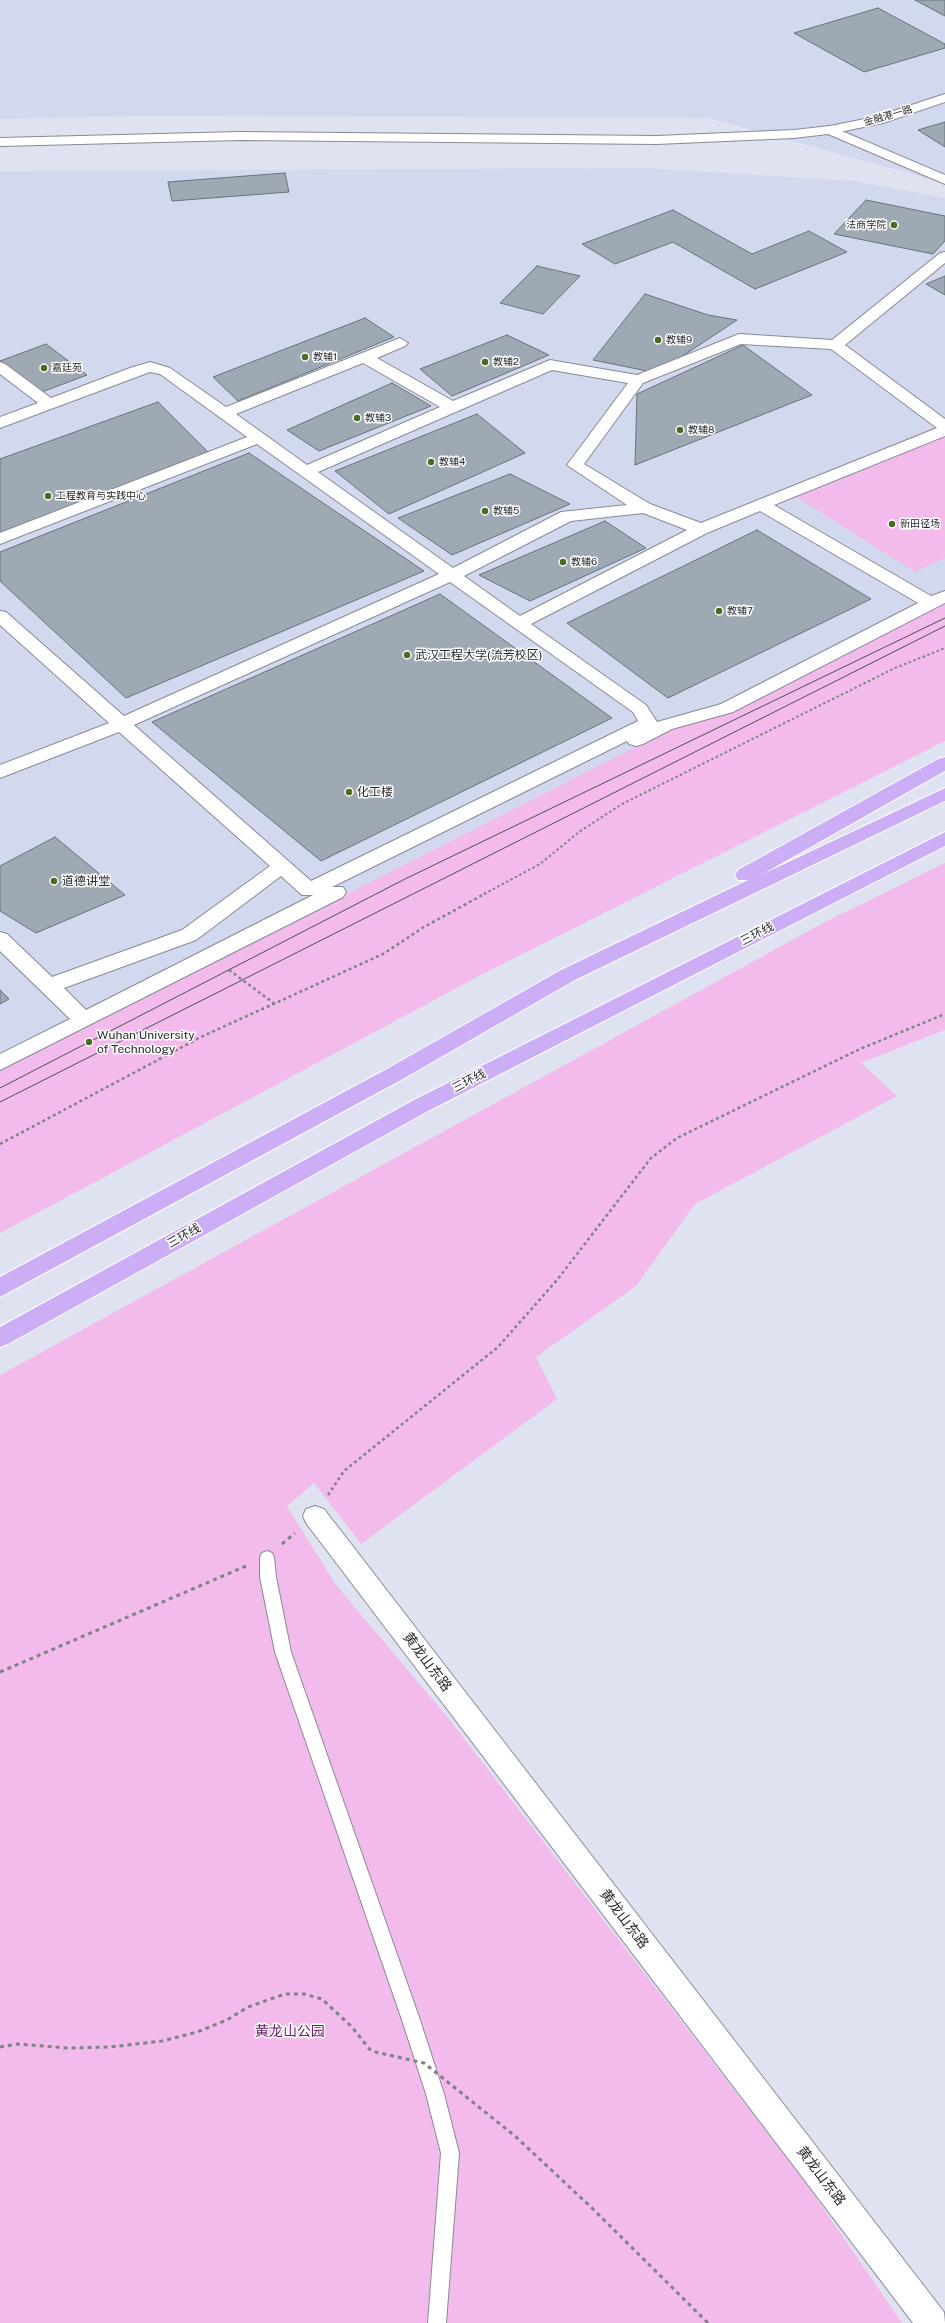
<!DOCTYPE html>
<html>
<head>
<meta charset="utf-8">
<style>
	body { margin:0 }
	canvas { display:block; background:#dfe3f1 }
</style>
</head>
<body>
<canvas width="945" height="2323"></canvas>
<script>
const c = document.querySelector('canvas').getContext('2d');
c.lineJoin = 'round';
function paint(path, color) { c.fillStyle = color; c.fill(path, 'evenodd'); }
const toPath = rows => new Path2D(rows.map(r => 'M' + r).join(''));
function stroke(path, color, width, dash) { c.strokeStyle = color; c.lineWidth = width; c.lineCap = dash ? 'butt' : 'round'; c.setLineDash(dash || []); c.stroke(path); }
function drawText(font, color, halo, rows, align = 'center') {
  c.font = font + ' "Public Sans","Noto Sans SC",sans-serif'; c.lineWidth = 3; c.setLineDash([]); c.textBaseline = 'middle'; c.strokeStyle = halo; c.fillStyle = color; for (const [text, x, y, turn = 0] of rows) {
    c.save(); c.translate(x, y); c.rotate((+turn || 0) * Math.PI / 180); c.textAlign = isNaN(turn) ? turn : align; if (halo) c.strokeText(text, 0, 0); c.fillText(text, 0, 0); c.restore();
  }
}
paint(toPath([
	[0,0,945,0,945,183,708,118,145,116,0,119],
	[646,168,854,181,945,198,945,589,0,1071,0,171]
]), '#d2d8ed');
paint(toPath([
	[945,423,945,558,915,572,784,489],
	[945,589,945,741,479,976,0,1233,0,1071],
	[945,863,945,1030,861,1063,897,1096,695,1204,636,1286,536,1357,557,1399,361,1544,314,1483,287,1506,336,1585,449,1719,811,2190,902,2323,0,2323,0,1375,825,922]
]), '#f3bbeb');
const building = toPath([
	[915,0,945,0,945,16,915,0],
	[878,8,945,44,945,48,864,72,794,33,878,8],
	[945,122,945,147,918,130,945,122],
	[285,173,289,192,172,201,168,182,285,173],
	[866,200,945,216,945,241,933,254,834,234,866,200],
	[673,210,752,254,809,231,847,252,755,289,673,242,615,264,582,244,673,210],
	[537,266,580,276,543,314,500,303,537,266],
	[945,276,945,295,926,284,945,276],
	[645,294,708,315,737,320,657,373,593,360,645,294],
	[365,318,394,337,238,401,213,377,365,318],
	[507,335,549,355,452,396,420,369,507,335],
	[46,344,87,375,42,392,0,361,46,344],
	[743,345,812,395,635,465,637,394,743,345],
	[392,383,431,406,319,451,287,430,392,383],
	[158,402,208,452,0,533,0,459,158,402],
	[477,414,525,453,389,514,335,471,477,414],
	[249,453,424,571,126,698,0,581,0,552,249,453],
	[510,474,570,504,452,555,398,518,510,474],
	[605,521,646,548,530,601,479,575,605,521],
	[757,530,871,599,668,698,567,623,757,530],
	[440,594,612,718,321,861,152,722,440,594],
	[55,837,125,895,36,933,0,911,0,866,55,837],
	[0,990,9,999,0,1004,0,990]
]);
paint(building, '#9ea9b4');
stroke(building, '#69737d', 1);
const service = toPath([
	[267,1551,272,1553,274,1557,276,1577,291,1652,420,2020,444,2094,459,2153,446,2323,428,2323,441,2153,426,2094,402,2020,275,1652,260,1577,260,1557,262,1553,267,1551]
]);
const minor = toPath([
	[830,126,945,175,945,184,828,134,794,138,657,144,240,140,0,146,0,138,240,132,657,136,794,130,830,126],
	[945,252,945,263,845,345,945,419,945,436,774,505,931,596,945,591,945,603,733,712,672,729,643,744,636,746,629,744,627,741,332,887,343,887,346,892,343,897,0,1070,0,1054,70,1019,0,951,0,932,7,934,52,977,182,930,270,866,119,732,0,778,0,765,109,723,0,625,0,611,6,612,124,716,439,574,257,444,0,544,0,533,247,437,160,374,150,372,0,428,0,417,38,403,0,374,0,362,5,364,51,398,130,368,150,362,170,368,226,407,400,338,408,343,405,346,377,358,453,401,550,360,637,375,739,334,832,340,940,253,945,252],
	[741,344,831,349,937,428,701,523,650,504,584,464,643,383,741,344],
	[363,363,440,407,307,465,236,414,363,363],
	[552,370,628,383,567,465,627,505,561,512,453,568,318,472,552,370],
	[760,511,918,603,721,704,657,722,646,705,531,624,707,533,760,511],
	[643,513,687,530,520,616,464,576,571,521,643,513],
	[450,582,633,712,638,721,311,881,134,725,450,582],
	[281,876,302,895,313,895,86,1010,64,988,196,940,281,876]
]);
const tertiary = toPath([
	[945,94,945,102,883,123,830,134,823,130,825,127,875,117,945,94],
	[315,1506,324,1509,944,2312,945,2323,913,2323,306,1523,303,1516,306,1509,315,1506]
]);
const trunk = toPath([
	[945,757,945,771,761,875,945,788,945,801,575,980,401,1080,0,1297,0,1277,385,1070,561,970,748,880,738,880,735,875,738,870,938,759,945,757],
	[945,832,945,846,430,1110,8,1344,0,1347,0,1327,414,1100,945,832]
]);
stroke(service, '#878a97', 2);
stroke(minor, '#878a97', 2);
stroke(tertiary, '#878a97', 2);
stroke(trunk, '#fff', 2);
stroke(toPath([
	[484,894,540,864,579,832,622,804,895,668,945,648]
]), '#80828b', 2, [2.5, 2.5]);
stroke(toPath([
	[229,970,275,1004],
	[0,1144,201,1037,383,954,424,927,486,893],
	[328,1495,344,1471,498,1347,557,1280,651,1158,677,1138,860,1049,945,1014]
]), '#80828b', 2.5, [3, 3]);
stroke(toPath([
	[282,1544,295,1533],
	[0,1672,246,1566]
]), '#80828b', 3, [4, 4]);
paint(service, '#fff');
paint(minor, '#fff');
paint(tertiary, '#fff');
paint(trunk, '#ccaef6');
stroke(toPath([
	[0,1088,405,879,945,618],
	[0,1102,945,626]
]), '#4e4f56', 1);
stroke(toPath([
	[0,2047,18,2044,68,2048,110,2047,162,2041,197,2032,227,2020,248,2007,285,1994,304,1994,322,1999,352,2027,371,2051,424,2063,515,2136,593,2209,708,2323]
]), '#80828b', 3, [4, 4]);
for (const [x, y, r, color] of [
	[894,225,4,"#496b23"],
	[658,340,4,"#496b23"],
	[305,357,4,"#496b23"],
	[485,362,4,"#496b23"],
	[44,368,4,"#496b23"],
	[357,418,4,"#496b23"],
	[680,430,4,"#496b23"],
	[431,462,4,"#496b23"],
	[48,496,4,"#496b23"],
	[485,511,4,"#496b23"],
	[892,524,4,"#496b23"],
	[563,562,4,"#496b23"],
	[719,611,4,"#496b23"],
	[407,655,4,"#496b23"],
	[349,792,4,"#496b23"],
	[54,881,4,"#496b23"],
	[89,1042,4,"#496b23"]
]) { const dot = new Path2D(); dot.arc(x, y, r, 0, 2 * Math.PI); c.fillStyle = color; c.fill(dot); stroke(dot, '#fff', 1.5); }
drawText('10px', '#27282d', '#fff', [
	["金融港一路",888,116,-16]
]);
drawText('10px', '#27282d', '#fff', [
	["法商学院",886,225,"right"],
	["教辅9",666,340],
	["教辅1",313,357],
	["教辅2",493,362],
	["嘉廷苑",52,368],
	["教辅3",365,418],
	["教辅8",688,430],
	["教辅4",439,462],
	["工程教育与实践中心",56,496],
	["教辅5",493,511],
	["新田径场",900,524],
	["教辅6",571,562],
	["教辅7",727,611]
], 'left');
drawText('12px', '#27282d', '#fff', [
	["武汉工程大学(流芳校区)",415,655],
	["化工楼",357,792],
	["道德讲堂",62,881],
	["Wuhan University",97,1035],
	["of Technology",97,1049]
], 'left');
drawText('12px', '#27282d', '#fff', [
	["三环线",757,934,-27],
	["三环线",469,1081,-27],
	["三环线",184,1236,-29]
]);
drawText('14px', '#27282d', '#fff', [
	["黄龙山东路",427,1662,53],
	["黄龙山东路",624,1919,53],
	["黄龙山东路",821,2176,53]
]);
drawText('14px', '#6c2366', '#fff', [
	["黄龙山公园",290,2032]
]);
</script>
</body>
</html>
